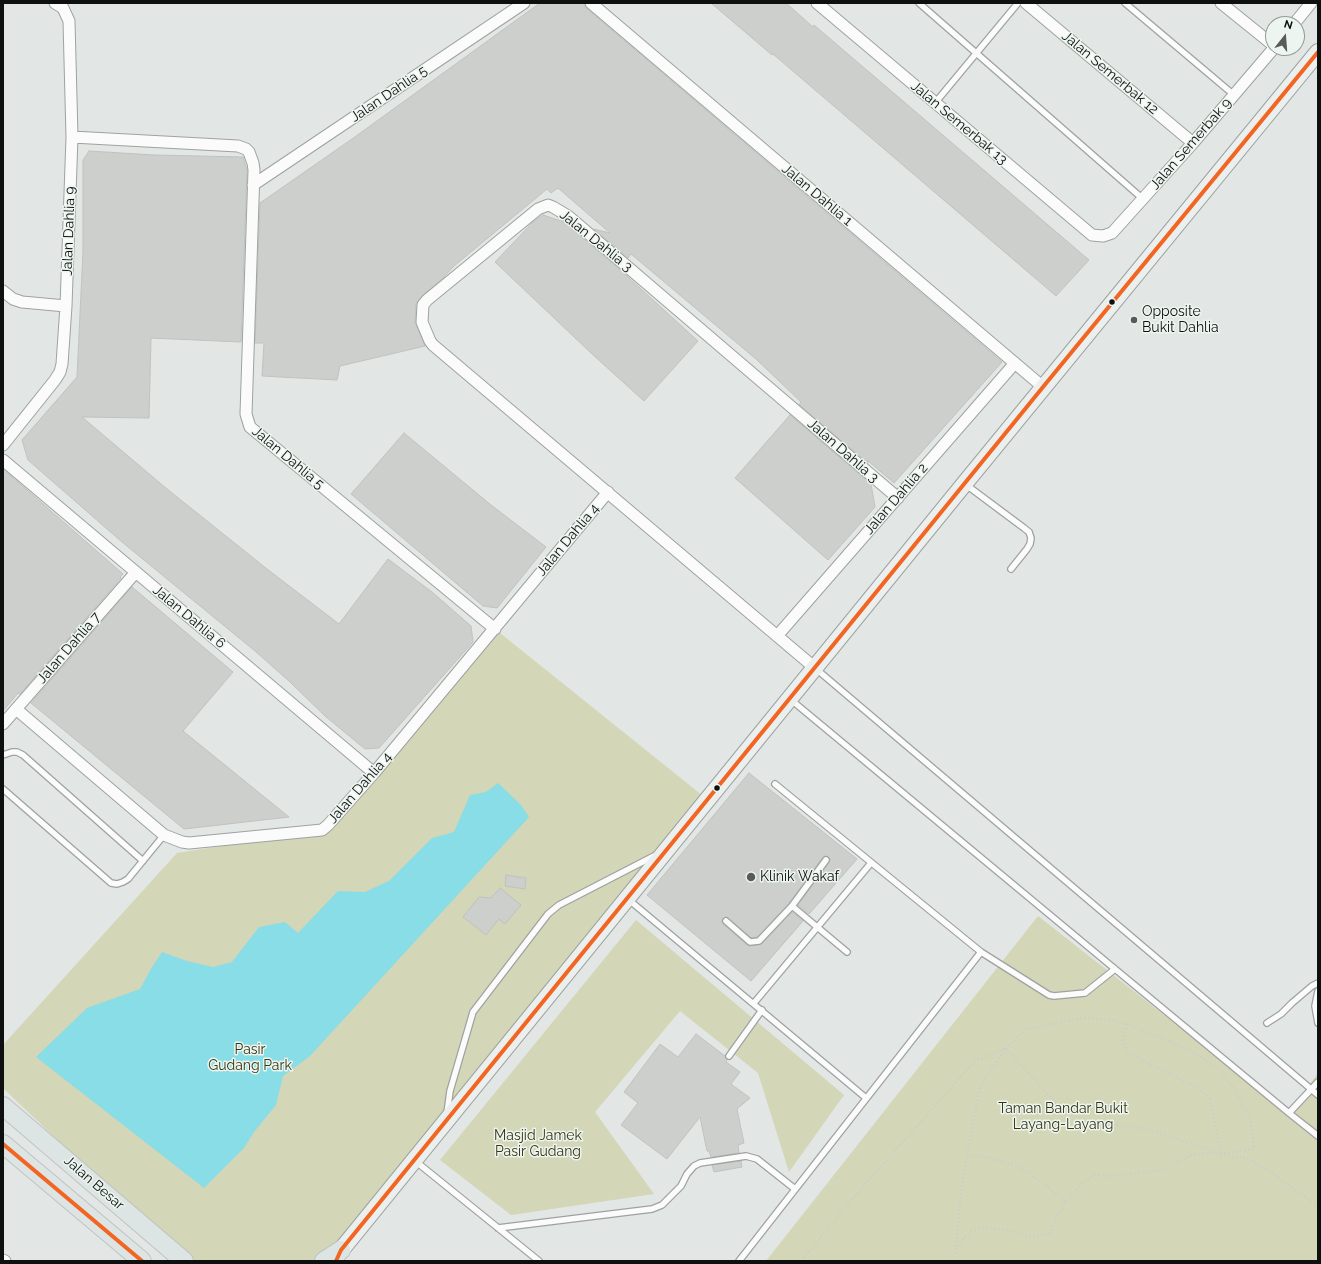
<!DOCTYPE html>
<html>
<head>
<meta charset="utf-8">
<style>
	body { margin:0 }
	#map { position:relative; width:1321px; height:1264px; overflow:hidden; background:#e2e6e4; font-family:Raleway,sans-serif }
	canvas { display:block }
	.frame { position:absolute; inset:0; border:4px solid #0d100e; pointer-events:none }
	.north { position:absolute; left:1265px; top:16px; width:40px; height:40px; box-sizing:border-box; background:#edf5f0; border:1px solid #939996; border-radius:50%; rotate:17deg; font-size:11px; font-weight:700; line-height:16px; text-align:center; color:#0d100e }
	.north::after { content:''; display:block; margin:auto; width:14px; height:18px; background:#585b59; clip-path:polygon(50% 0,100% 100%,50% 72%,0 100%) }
</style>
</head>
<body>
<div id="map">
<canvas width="1321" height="1264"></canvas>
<div class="frame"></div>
<div class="north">N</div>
</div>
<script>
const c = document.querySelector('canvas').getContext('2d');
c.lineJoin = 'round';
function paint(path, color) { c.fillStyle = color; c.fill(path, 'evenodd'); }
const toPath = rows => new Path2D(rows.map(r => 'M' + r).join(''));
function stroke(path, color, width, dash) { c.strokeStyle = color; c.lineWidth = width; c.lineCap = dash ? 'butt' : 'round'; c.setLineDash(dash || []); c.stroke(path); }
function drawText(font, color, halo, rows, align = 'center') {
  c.font = font + ' Raleway,sans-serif'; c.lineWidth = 3; c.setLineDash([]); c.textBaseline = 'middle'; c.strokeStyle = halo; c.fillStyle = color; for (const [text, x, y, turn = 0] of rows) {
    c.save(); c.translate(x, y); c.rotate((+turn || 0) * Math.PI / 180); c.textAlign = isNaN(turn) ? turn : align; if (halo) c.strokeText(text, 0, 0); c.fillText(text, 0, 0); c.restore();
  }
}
paint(toPath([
	[495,629,708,800,324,1261,184,1261,3,1088,3,1045,177,853,318,831],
	[1038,916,1289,1113,1318,1073,1318,1261,766,1261],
	[636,920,844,1095,789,1172,758,1073,680,1011,595,1112,654,1194,511,1215,440,1160]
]), '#d3d6b7');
paint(toPath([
	[498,783,521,805,529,817,310,1056,283,1076,276,1105,254,1132,244,1148,204,1188,36,1057,87,1008,140,989,152,967,162,952,187,961,213,967,232,962,259,927,285,922,298,933,338,891,365,892,389,881,432,838,454,832,470,795,486,792]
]), '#88dde6');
const building = toPath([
	[540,3,584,3,586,8,1002,362,894,483,867,460,868,463,799,405,801,402,756,359,631,254,628,258,594,229,610,233,558,188,551,193,547,189,454,266,443,278,422,296,416,304,415,322,425,346,340,366,337,380,262,376,264,343,255,343,260,203,352,139,540,3],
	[711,3,786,3,813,27,814,25,1089,260,1056,296,773,54,772,55,711,3],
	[89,151,154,155,243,157,247,170,241,342,151,338,149,418,82,417,167,489,267,569,339,624,388,559,432,592,471,626,473,642,379,748,365,749,325,716,290,682,255,651,122,542,28,460,22,440,77,377,83,251,83,160,89,151],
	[543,215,564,222,618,268,698,341,644,401,591,353,495,262,533,222,543,215],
	[790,415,871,484,875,507,828,560,735,478,790,415],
	[404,433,491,505,546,547,497,608,483,606,351,494,404,433],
	[3,469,123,574,120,577,121,578,20,694,18,693,3,711,3,469],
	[132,587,233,672,183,731,289,817,184,829,31,703,132,587],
	[749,773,857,859,809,914,798,905,829,863,830,859,827,856,823,857,789,903,757,937,751,938,728,918,725,917,723,919,722,922,723,924,747,945,750,946,762,944,792,912,803,921,751,981,647,895,749,773],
	[506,875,526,878,525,889,505,886,506,875],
	[500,888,521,905,505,924,499,919,486,935,463,917,479,897,491,898,500,888],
	[696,1034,725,1056,727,1060,726,1062,740,1072,731,1084,750,1098,737,1109,744,1143,738,1145,739,1153,711,1157,709,1151,707,1151,700,1117,667,1159,621,1125,638,1103,624,1092,660,1044,678,1057,696,1034],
	[741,1161,742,1167,714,1172,712,1165,741,1161]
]);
paint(building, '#cdcfcd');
stroke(building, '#bfc2bf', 1);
const service = toPath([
	[919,3,1143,199],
	[1125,3,1234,95],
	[935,103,1018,3],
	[965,484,1024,528,1029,532,1031,538,1030,544,1027,549,1011,569],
	[815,668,1318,1095],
	[790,699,1115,969,1289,1113,1318,1136],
	[3,755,12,752,17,752,23,755,143,861],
	[775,784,981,952,1049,995,1054,996,1085,993,1115,969],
	[3,789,111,883,117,884,123,882,128,879,164,835],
	[629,900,866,1098],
	[792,906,847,952],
	[726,921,750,942,759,941,792,906,826,860],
	[1318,991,1315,1006,1318,1023],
	[754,1003,871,863],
	[1267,1023,1281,1014,1292,1003,1312,986,1318,983],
	[729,1056,762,1010],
	[447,1113,450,1091,473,1012,548,914,559,905,654,856],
	[1289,1113,1318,1082],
	[414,1160,539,1261],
	[498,1228,652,1209,662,1205,681,1186,687,1174,694,1166,700,1163,746,1156,757,1159,795,1189],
	[739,1261,981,952]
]);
const minor = toPath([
	[591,3,1043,387],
	[817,3,1092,235,1103,236,1112,233,1193,143,1274,48],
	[1026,3,1193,143],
	[1221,3,1273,45],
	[1294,24,1311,3],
	[72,137,238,146,246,149,249,152,253,163,254,170,246,414,250,427,495,629],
	[253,185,524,3],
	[3,291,13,299,22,302,66,306],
	[3,445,55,380,60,372,62,364,66,306,72,137,69,21,63,8,55,3],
	[3,460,374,773],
	[777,636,1015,363],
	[815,668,433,345,430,341,422,322,423,305,427,300,538,209,548,205,553,207,568,216,898,498],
	[16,709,164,835,182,842,189,843,322,830,328,825,374,773,608,492],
	[3,724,136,572],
	[3,1260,5,1261]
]);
const secondary = toPath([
	[333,1260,965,483,1318,52]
]);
const primary = toPath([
	[3,1106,184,1261],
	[3,1144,142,1261],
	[324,1261,341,1250]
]);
stroke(service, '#9ea2a0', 8);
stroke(minor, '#9ea2a0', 13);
stroke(secondary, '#9ea2a0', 18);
stroke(primary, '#c0c2c1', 20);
stroke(toPath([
	[1127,1024,1123,1040,1128,1053,1198,1088,1210,1099,1221,1154],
	[1224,1155,1247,1158,1272,1173,1295,1190,1318,1205],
	[956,1246,961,1190,967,1157,977,1155,1019,1167,1046,1185,1066,1202],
	[801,1261,854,1197,975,1061,1006,1048,1056,1103,1085,1122,1142,1128,1181,1140,1221,1154,1254,1149,1250,1118,1236,1091,1220,1072,1196,1053,1127,1024,1111,1020,1081,1018,1026,1029,1006,1048,980,1086,967,1157],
	[954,1261,956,1247,971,1231,983,1228,1007,1230,1033,1237,1050,1233,1057,1216,1066,1202,1083,1182,1096,1174,1111,1176,1162,1170,1191,1155,1215,1153]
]), '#ccc', 2.5, [1, 3]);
stroke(service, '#fbfbfb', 5.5);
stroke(minor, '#fbfbfb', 11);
stroke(secondary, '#ebf0ef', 16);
stroke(primary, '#dce5e3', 18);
stroke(toPath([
	[3,1144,142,1261],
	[336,1261,341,1250,1043,387,1318,52]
]), '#f26522', 4);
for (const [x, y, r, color] of [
	[1112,302,3.5,"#0d100e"],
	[1134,320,4,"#585b59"],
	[717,788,3.5,"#0d100e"],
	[751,877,5,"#585b59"]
]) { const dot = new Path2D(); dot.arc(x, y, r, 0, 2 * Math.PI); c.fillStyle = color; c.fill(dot); stroke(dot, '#edf5f0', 1.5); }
drawText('14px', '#0d100e', '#edf5f0', [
	["Jalan Semerbak 12",1110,73,40],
	["Jalan Dahlia 5",389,94,-34],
	["Jalan Semerbak 13",959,123,40],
	["Jalan Semerbak 9",1191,144,-49],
	["Jalan Dahlia 1",817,195,40],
	["Jalan Dahlia 9",69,231,-88],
	["Jalan Dahlia 3",596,241,39],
	["Jalan Dahlia 3",843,451,41],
	["Jalan Dahlia 5",288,458,40],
	["Jalan Dahlia 2",896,499,-49],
	["Jalan Dahlia 4",568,540,-50],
	["Jalan Dahlia 6",189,617,40],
	["Jalan Dahlia 7",69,648,-49],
	["Jalan Dahlia 4",360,788,-49],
	["Jalan Besar",94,1183,41]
]);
drawText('14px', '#0d100e', '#edf5f0', [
	["Opposite",1142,312],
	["Bukit Dahlia",1142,328],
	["Klinik Wakaf",760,877]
], 'left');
drawText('14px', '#363611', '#edf5f0', [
	["Pasir",250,1050],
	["Gudang Park",250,1066],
	["Taman Bandar Bukit",1063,1109],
	["Layang-Layang",1063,1125],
	["Masjid Jamek",538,1136],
	["Pasir Gudang",538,1152]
]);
</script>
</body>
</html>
